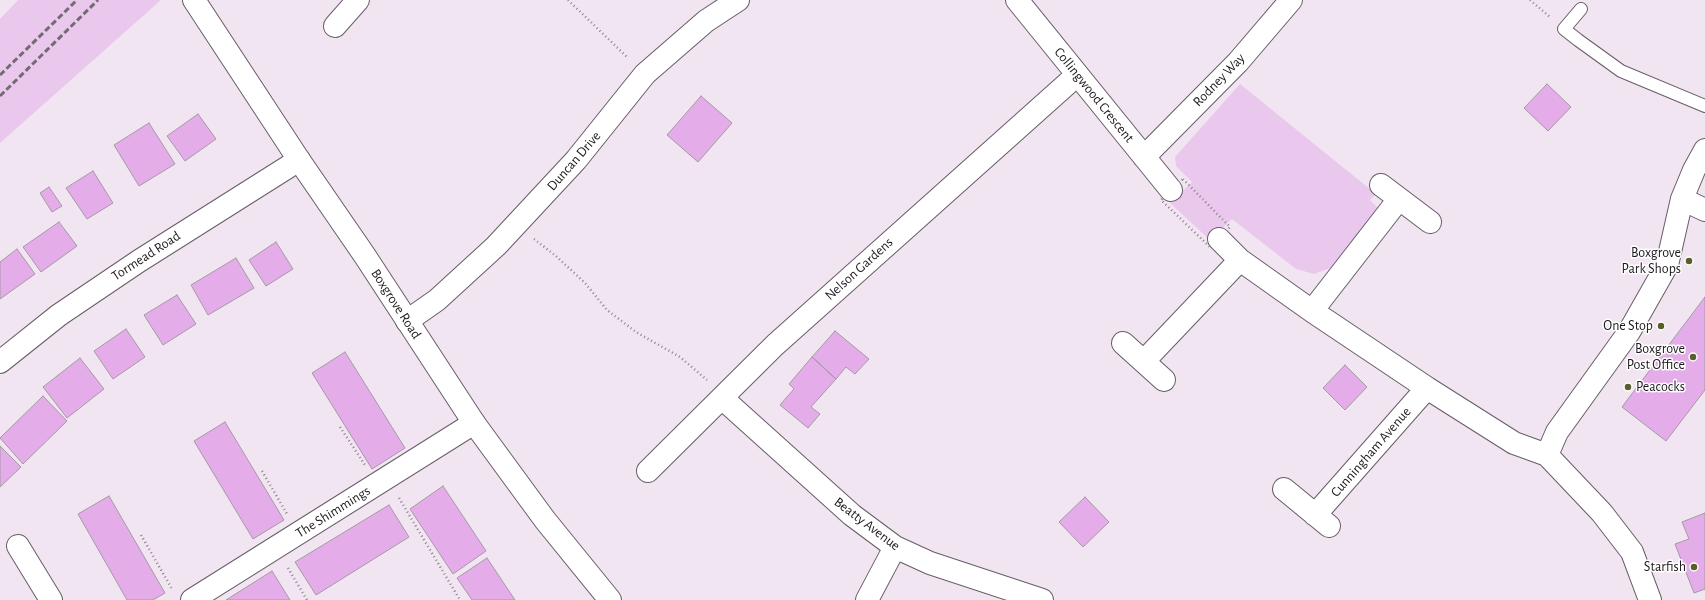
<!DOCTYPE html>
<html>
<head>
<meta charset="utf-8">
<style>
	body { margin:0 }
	canvas { display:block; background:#f1e5f1 }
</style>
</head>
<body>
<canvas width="1705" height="600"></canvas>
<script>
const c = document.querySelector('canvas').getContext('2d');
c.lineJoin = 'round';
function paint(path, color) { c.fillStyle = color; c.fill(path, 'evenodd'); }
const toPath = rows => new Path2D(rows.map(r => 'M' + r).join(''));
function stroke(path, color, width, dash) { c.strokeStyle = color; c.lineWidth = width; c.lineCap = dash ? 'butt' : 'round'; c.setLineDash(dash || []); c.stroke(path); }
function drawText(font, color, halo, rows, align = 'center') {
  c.font = font + ' "Alegreya Sans",sans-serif'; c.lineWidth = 3; c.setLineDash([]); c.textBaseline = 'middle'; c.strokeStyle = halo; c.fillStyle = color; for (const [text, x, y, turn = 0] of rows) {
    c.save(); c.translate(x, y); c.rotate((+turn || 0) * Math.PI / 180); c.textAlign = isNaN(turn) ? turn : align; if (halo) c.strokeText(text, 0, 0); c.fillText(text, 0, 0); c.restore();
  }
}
paint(toPath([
	[18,0,161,0,0,143,0,19],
	[1240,84,1376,194,1370,200,1378,208,1330,268,1314,274,1296,269,1232,219,1210,240,1170,203,1192,182,1176,166,1175,157]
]), '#eac7ed');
const building = toPath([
	[1547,84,1571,107,1548,131,1524,108,1547,84],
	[701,96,732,123,698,162,667,135,701,96],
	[198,114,216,139,185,161,167,136,198,114],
	[149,123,175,164,139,186,114,145,149,123],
	[93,171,113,203,87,219,66,188,93,171],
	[49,187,62,206,52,212,40,193,49,187],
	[59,222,77,246,41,272,23,247,59,222],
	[276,242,293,269,266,286,249,260,276,242],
	[17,249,35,274,0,299,0,262,17,249],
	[236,258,254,288,208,315,191,285,236,258],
	[177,295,196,324,163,345,144,315,177,295],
	[1705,297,1705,390,1666,441,1622,407,1705,297],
	[126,329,145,357,113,379,94,351,126,329],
	[835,331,869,359,855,374,846,367,836,379,812,357,835,331],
	[345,352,405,448,372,469,312,373,345,352],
	[812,357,836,379,811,407,820,414,808,428,780,405,794,389,789,384,812,357],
	[80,358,104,389,67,418,43,387,80,358],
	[1345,365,1367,387,1345,410,1323,388,1345,365],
	[43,396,67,421,23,464,0,438,43,396],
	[225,422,284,520,253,539,194,441,225,422],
	[0,446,21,467,0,487,0,446],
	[443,486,486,551,453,574,410,509,443,486],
	[109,496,165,593,153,600,127,600,78,514,109,496],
	[1085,497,1109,522,1083,547,1059,522,1085,497],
	[389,505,409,537,316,595,295,562,389,505],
	[1705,513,1705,589,1694,593,1675,544,1689,539,1682,522,1705,513],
	[487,558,515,600,472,600,457,578,487,558],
	[272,571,290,600,226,600,272,571]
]);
paint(building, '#e4ade9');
stroke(building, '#a499a5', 1);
const lane = toPath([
	[1581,9,1564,29,1578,40,1621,71,1705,106]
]);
const street = toPath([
	[1017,0,1171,190],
	[335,26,358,0],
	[1144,157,1238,62,1291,0],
	[1381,185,1430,222],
	[1682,199,1705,210],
	[1219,239,1240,260,1312,311,1427,388,1514,443,1547,455,1602,513,1632,552,1650,600],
	[1312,311,1399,199],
	[407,321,437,300,496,246,576,160,645,74,706,21,738,0],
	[1123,343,1164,380],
	[1144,361,1240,260],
	[0,362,59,315,139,261,299,160],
	[722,398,852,515,895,547,930,563,1042,600],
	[1547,455,1557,432,1629,332,1667,265,1682,199,1694,170,1705,150],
	[648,471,775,345,1077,75],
	[1284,489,1329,526],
	[1315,515,1427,388],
	[18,546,51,600],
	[192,600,474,423],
	[867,600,895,547]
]);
const primary = toPath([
	[194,0,299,160,365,256,474,423,545,520,610,600]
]);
stroke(lane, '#675d68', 14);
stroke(street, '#675d68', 24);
stroke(primary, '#675d68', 24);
stroke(toPath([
	[568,0,628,58],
	[1530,0,1550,17],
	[1183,179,1230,227,1210,247,1161,200,1183,179],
	[534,239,556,256,585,283,607,310,636,332,680,357,707,380],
	[340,427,365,465],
	[262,471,287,514],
	[399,498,460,600],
	[141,535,172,589],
	[288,568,307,600]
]), '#8b838b', 2.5, [1, 3]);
stroke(lane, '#fff', 12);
stroke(street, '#fff', 22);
stroke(primary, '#fff', 22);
stroke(toPath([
	[0,75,77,0],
	[0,96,98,0]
]), '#726b72', 3, [6, 3]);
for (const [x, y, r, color] of [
	[1689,261,4,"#595e2c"],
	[1661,326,4,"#595e2c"],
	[1693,357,4,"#595e2c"],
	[1628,387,4,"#595e2c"],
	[1694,567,4,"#595e2c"]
]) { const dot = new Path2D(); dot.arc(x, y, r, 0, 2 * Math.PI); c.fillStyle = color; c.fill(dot); stroke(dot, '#fff', 1.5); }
drawText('14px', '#1d191d', '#fff', [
	["Rodney Way",1219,80,-46],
	["Collingwood Crescent",1094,95,51],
	["Duncan Drive",574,161,-49],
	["Tormead Road",146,256,-33],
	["Nelson Gardens",859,269,-42],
	["Boxgrove Road",396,304,57],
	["Cunningham Avenue",1371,452,-49],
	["The Shimmings",333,512,-32],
	["Beatty Avenue",867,524,37]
]);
drawText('14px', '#1d191d', '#fff', [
	["Boxgrove",1681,253],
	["Park Shops",1681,269],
	["One Stop",1653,326],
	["Boxgrove",1685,349],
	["Post Office",1685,365],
	["Peacocks",1636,387,"left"],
	["Starfish",1686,567]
], 'right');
</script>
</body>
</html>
